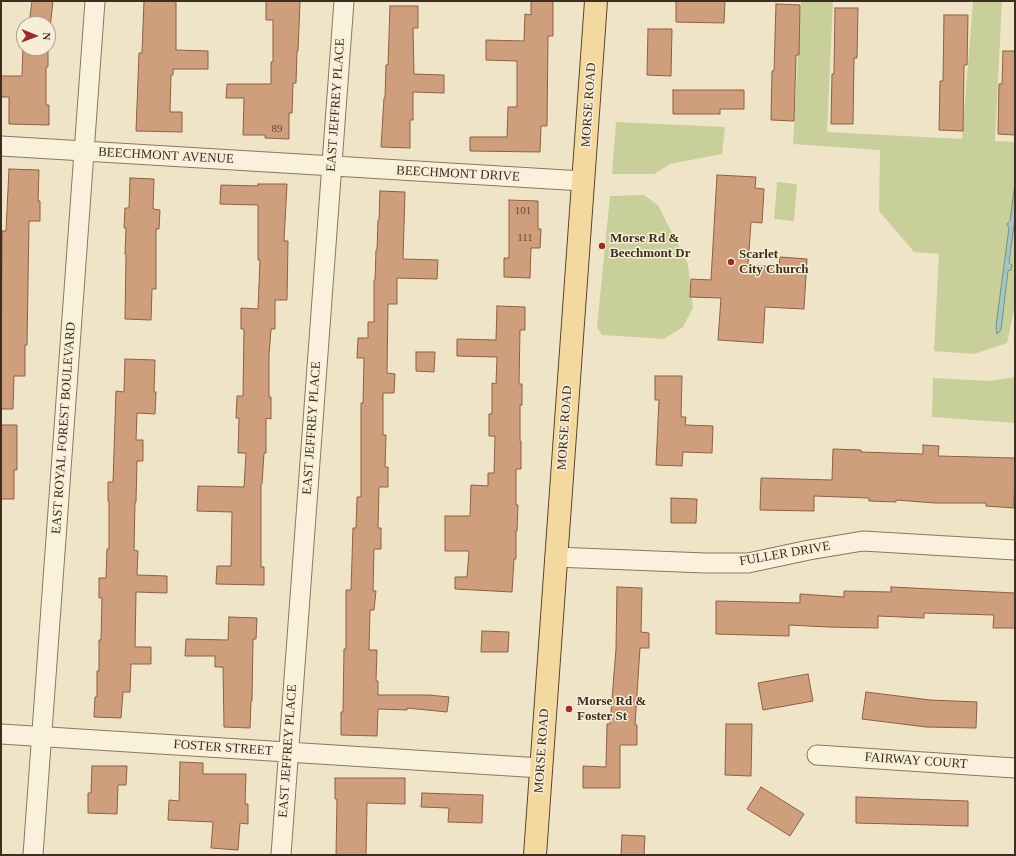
<!DOCTYPE html>
<html>
<head>
<meta charset="utf-8">
<style>
	body { margin:0 }
	#map { position:relative; width:1016px; height:856px; overflow:hidden; background:#f0e4c8; font-family:"Times New Roman",serif }
	canvas { display:block }
	.frame { position:absolute; inset:0; border:2px solid #3d2e20; pointer-events:none }
	.north { position:absolute; left:16px; top:16px; width:40px; height:40px; box-sizing:border-box; background:#f7eed8; border:1px solid #ada18e; border-radius:50%; rotate:91deg; font-size:11px; font-weight:700; line-height:16px; text-align:center; color:#3d2e20 }
	.north::after { content:''; display:block; margin:auto; width:14px; height:18px; background:#9e2a2b; clip-path:polygon(50% 0,100% 100%,50% 72%,0 100%) }
</style>
</head>
<body>
<div id="map">
<canvas width="1016" height="856"></canvas>
<div class="frame"></div>
<div class="north">N</div>
</div>
<script>
const c = document.querySelector('canvas').getContext('2d');
c.lineJoin = 'round';
function paint(path, color) { c.fillStyle = color; c.fill(path, 'evenodd'); }
const toPath = rows => new Path2D(rows.map(r => 'M' + r).join(''));
function stroke(path, color, width, dash) { c.strokeStyle = color; c.lineWidth = width; c.lineCap = dash ? 'butt' : 'round'; c.setLineDash(dash || []); c.stroke(path); }
function drawText(font, color, halo, rows, align = 'center') {
  c.font = font + ' "Times New Roman",serif'; c.lineWidth = 3; c.setLineDash([]); c.textBaseline = 'middle'; c.strokeStyle = halo; c.fillStyle = color; for (const [text, x, y, turn = 0] of rows) {
    c.save(); c.translate(x, y); c.rotate((+turn || 0) * Math.PI / 180); c.textAlign = isNaN(turn) ? turn : align; if (halo) c.strokeText(text, 0, 0); c.fillText(text, 0, 0); c.restore();
  }
}
paint(toPath([
	[801,1,833,1,827,132,962,139,973,1,1002,1,995,141,1015,142,1015,183,1010,221,1007,224,1009,228,1001,330,1015,217,1015,305,1007,343,974,354,934,351,939,254,914,252,879,211,880,150,793,144],
	[616,122,725,127,722,154,670,164,654,174,612,174],
	[777,182,797,184,794,221,774,219],
	[644,195,658,205,688,264,693,308,683,327,664,339,602,335,597,327,610,196],
	[1015,377,1015,423,932,417,933,378,990,381]
]), '#c9cf9b');
const water = toPath([
	[1015,183,1015,217,1009,263,1012,265,1011,270,1008,271,1001,330,997,334,996,326,1009,228,1007,224,1010,221,1015,183]
]);
paint(water, '#a9c4bc');
stroke(water, '#6f938a', 1);
const building = toPath([
	[32,1,53,1,48,46,48,67,46,67,46,105,49,105,49,125,9,124,9,97,1,97,1,76,22,76,23,46,24,48,48,48,48,24,29,24,32,1],
	[144,1,176,1,176,50,208,51,208,69,173,69,173,75,171,75,170,112,182,112,182,132,136,131,139,53,142,53,144,1],
	[266,1,300,1,298,51,297,51,296,83,293,83,292,113,289,113,289,139,265,138,265,135,243,135,244,98,226,98,227,84,271,84,271,62,273,62,273,20,266,20,266,1],
	[531,1,553,1,553,36,548,36,547,126,541,126,540,152,470,151,470,137,507,137,508,107,517,107,517,61,486,60,486,40,524,41,525,14,531,15,531,1],
	[676,1,725,1,724,23,676,22,676,1],
	[776,4,800,5,799,55,796,55,794,121,771,120,772,71,774,71,776,4],
	[390,6,418,6,418,28,413,28,414,74,444,75,444,93,413,92,413,120,410,120,410,148,381,147,384,98,385,98,386,65,388,65,390,6],
	[835,8,858,8,857,58,854,58,853,124,831,124,832,74,834,74,835,8],
	[944,15,968,15,967,65,964,65,963,131,939,130,940,81,943,81,944,15],
	[648,29,672,29,671,76,647,75,648,29],
	[1003,51,1015,51,1015,135,998,134,999,84,1002,84,1003,51],
	[673,90,744,90,744,109,720,109,720,114,673,114,673,90],
	[9,169,39,170,38,201,40,201,40,221,29,221,27,345,25,345,25,376,14,376,13,409,1,409,2,231,6,231,9,169],
	[717,175,756,177,755,188,764,189,762,223,751,222,748,265,779,267,780,257,807,259,804,309,765,307,763,343,718,340,721,298,690,297,691,279,711,280,717,175],
	[130,178,154,179,153,209,160,210,159,229,156,229,156,289,152,289,151,320,125,319,126,254,125,254,126,228,124,228,125,208,129,208,130,178],
	[258,184,287,184,284,241,288,241,287,300,275,300,275,329,271,329,269,355,269,397,271,397,271,419,266,418,266,453,264,453,262,484,261,484,261,567,264,567,264,585,216,584,217,566,231,566,232,512,197,511,198,486,244,487,246,453,238,453,239,418,236,418,237,396,243,396,244,329,241,329,241,308,258,309,260,260,258,260,258,205,220,204,221,185,258,186,258,184],
	[380,191,405,192,403,259,438,260,437,279,397,278,397,304,388,304,387,373,395,374,394,393,383,393,383,435,386,435,385,467,388,467,388,487,379,487,378,528,381,528,381,549,374,549,373,591,376,591,374,610,370,610,369,650,377,650,376,681,378,681,378,695,429,695,449,697,447,712,407,708,407,710,378,709,377,736,341,735,341,712,343,712,344,649,346,649,346,590,351,590,353,528,356,528,357,497,361,497,361,403,363,403,364,358,357,358,358,338,368,338,368,322,374,322,374,280,375,280,376,250,377,250,378,220,379,220,380,191],
	[509,200,538,201,538,229,541,229,540,248,531,248,530,278,504,277,504,258,509,258,509,200],
	[497,306,525,307,525,330,520,330,519,384,522,384,522,405,520,405,520,441,521,441,521,469,516,469,516,505,518,505,517,531,516,531,516,559,514,559,512,592,455,589,455,577,467,577,469,551,445,551,445,516,470,516,471,485,488,486,488,473,494,473,495,436,489,436,489,414,492,414,492,383,496,384,497,357,457,356,457,339,496,340,497,306],
	[416,352,435,352,434,372,416,371,416,352],
	[125,359,155,360,154,392,156,392,155,414,137,413,136,440,143,440,143,461,137,461,136,502,135,502,134,550,138,551,137,575,167,576,167,593,136,592,135,647,151,647,151,664,131,664,130,692,123,692,121,718,94,717,95,697,97,697,97,671,99,671,99,640,101,640,102,598,99,598,99,578,106,578,107,549,109,549,109,501,108,501,108,482,113,482,116,391,124,392,125,359],
	[655,376,682,376,681,417,686,417,685,425,713,426,712,453,683,452,682,466,656,465,659,400,655,400,655,376],
	[1,425,17,425,17,470,14,470,14,499,1,499,1,425],
	[923,445,939,446,938,456,1015,458,1014,508,986,506,986,503,935,503,896,500,896,502,869,501,869,498,814,496,814,511,760,510,761,478,832,480,833,449,861,450,861,452,923,454,923,445],
	[671,498,697,499,696,523,671,523,671,498],
	[617,587,642,588,641,632,649,633,649,648,640,648,635,725,637,725,637,745,620,745,620,788,583,788,583,766,606,767,607,724,610,724,616,649,617,587],
	[891,587,1015,593,1015,628,993,628,994,615,924,613,924,618,878,616,878,628,828,627,789,625,789,636,716,634,716,601,800,603,800,594,844,597,844,591,891,592,891,587],
	[229,617,257,618,256,639,253,639,252,701,251,701,250,728,224,727,223,667,215,667,215,656,185,656,186,639,228,640,229,617],
	[482,631,509,632,508,652,481,652,482,631],
	[808,674,813,701,763,710,758,683,808,674],
	[866,692,930,700,977,702,976,728,926,727,862,719,866,692],
	[726,724,752,724,751,776,725,775,726,724],
	[180,762,203,763,203,774,246,774,245,804,248,804,248,824,240,823,238,850,211,848,213,822,168,820,169,800,179,801,180,762],
	[92,766,127,766,126,785,118,785,117,814,88,813,88,793,91,793,92,766],
	[335,778,405,778,405,804,367,803,366,855,336,855,337,799,335,799,335,778],
	[761,787,804,814,790,836,747,809,761,787],
	[422,793,483,795,482,823,448,822,449,808,421,807,422,793],
	[856,797,968,801,968,826,856,823,856,797],
	[622,835,645,836,644,855,621,855,622,835]
]);
paint(building, '#cf9f7d');
stroke(building, '#8d5f41', 1);
const minor = toPath([
	[1,146,583,181],
	[555,557,705,563,748,563,809,550,863,541,1015,550],
	[1,734,541,768],
	[817,755,1015,768],
	[33,855,95,1],
	[281,855,344,1]
]);
const major = toPath([
	[535,855,596,1]
]);
stroke(minor, '#8d765c', 21);
stroke(major, '#5b4430', 24);
stroke(minor, '#faf1dc', 19);
stroke(major, '#f3d9a0', 22);
for (const [x, y, r, color] of [
	[602,246,4,"#9e2a2b"],
	[731,262,4,"#9e2a2b"],
	[569,709,4,"#9e2a2b"]
]) { const dot = new Path2D(); dot.arc(x, y, r, 0, 2 * Math.PI); c.fillStyle = color; c.fill(dot); stroke(dot, '#f7eed8', 1.5); }
drawText('11px', '#624a37', null, [
	["89",277,129],
	["101",523,211],
	["111",525,238]
]);
drawText('13px', '#3d2e20', '#f7eed8', [
	["EAST JEFFREY PLACE",336,105,-86],
	["MORSE ROAD",589,105,-86],
	["BEECHMONT AVENUE",166,156,3],
	["BEECHMONT DRIVE",458,174,3],
	["EAST ROYAL FOREST BOULEVARD",64,428,-86],
	["EAST JEFFREY PLACE",312,428,-86],
	["MORSE ROAD",565,428,-86],
	["FULLER DRIVE",785,554,-10],
	["FOSTER STREET",223,748,4],
	["EAST JEFFREY PLACE",288,751,-86],
	["MORSE ROAD",542,751,-86],
	["FAIRWAY COURT",916,761,4]
]);
drawText('bold 13px', '#3d2e20', '#f7eed8', [
	["Morse Rd &",610,239],
	["Beechmont Dr",610,254],
	["Scarlet",739,255],
	["City Church",739,270],
	["Morse Rd &",577,702],
	["Foster St",577,717]
], 'left');
</script>
</body>
</html>
